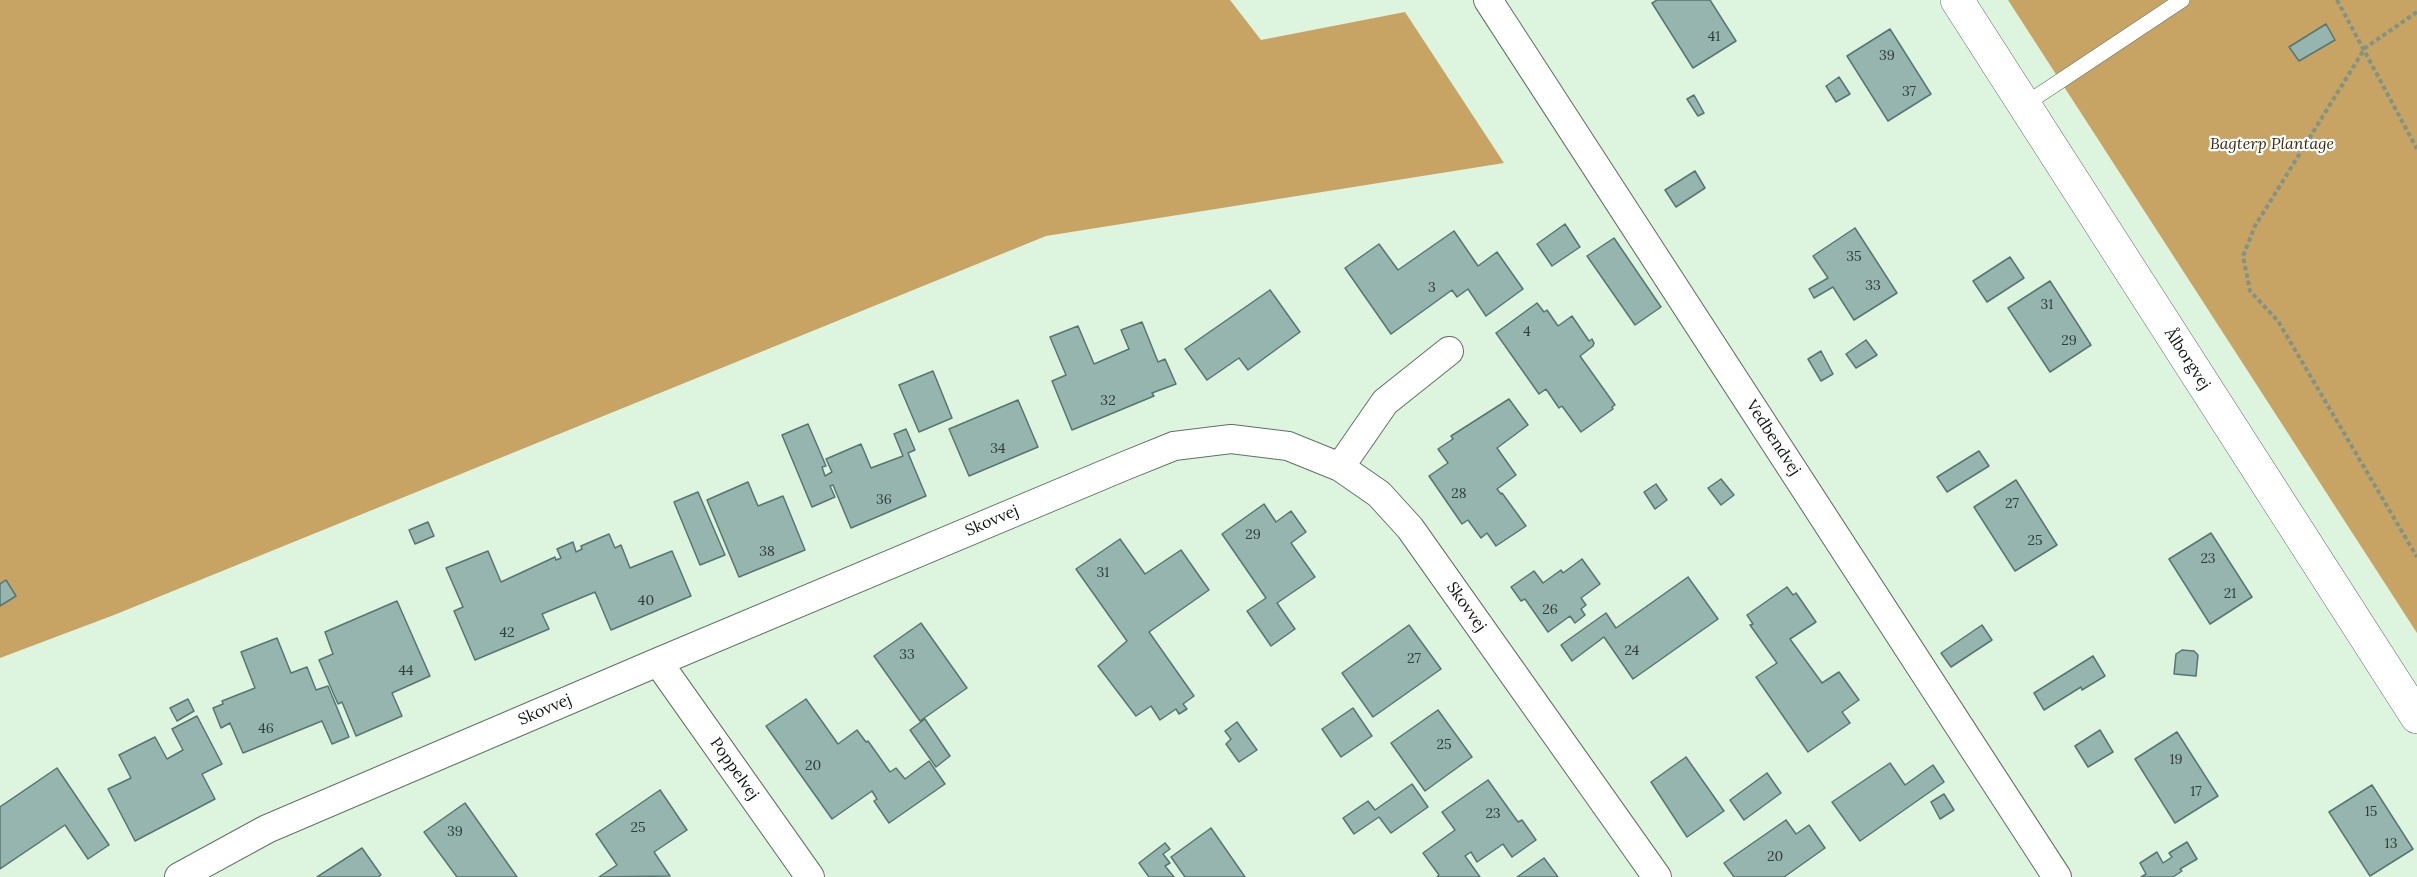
<!DOCTYPE html>
<html>
<head>
<meta charset="utf-8">
<style>
	body { margin:0 }
	canvas { display:block; background:#ddf4df }
</style>
</head>
<body>
<canvas width="2417" height="877"></canvas>
<script>
const c = document.querySelector('canvas').getContext('2d');
c.lineJoin = 'round';
function paint(path, color) { c.fillStyle = color; c.fill(path, 'evenodd'); }
const toPath = rows => new Path2D(rows.map(r => 'M' + r).join(''));
function stroke(path, color, width, dash) { c.strokeStyle = color; c.lineWidth = width; c.lineCap = dash ? 'butt' : 'round'; c.setLineDash(dash || []); c.stroke(path); }
function drawText(font, color, halo, rows, align = 'center') {
  c.font = font + ' Lora,serif'; c.lineWidth = 4.5; c.setLineDash([]); c.textBaseline = 'middle'; c.strokeStyle = halo; c.fillStyle = color; for (const [text, x, y, turn = 0] of rows) {
    c.save(); c.translate(x, y); c.rotate((+turn || 0) * Math.PI / 180); c.textAlign = isNaN(turn) ? turn : align; if (halo) c.strokeText(text, 0, 0); c.fillText(text, 0, 0); c.restore();
  }
}
paint(toPath([
	[0,0,1230,0,1261,40,1405,12,1504,163,1046,236,114,615,0,658],
	[2008,0,2417,0,2417,633]
]), '#c7a464');
const building = toPath([
	[1657,0,1710,0,1736,41,1693,68,1652,3,1657,0],
	[2326,24,2335,40,2299,61,2289,47,2326,24],
	[1890,29,1931,94,1888,121,1847,56,1890,29],
	[1839,77,1850,94,1836,102,1826,86,1839,77],
	[1694,95,1704,113,1698,116,1687,99,1694,95],
	[1695,171,1705,188,1676,207,1665,190,1695,171],
	[1565,224,1580,247,1552,266,1537,244,1565,224],
	[1855,228,1897,293,1854,320,1833,287,1814,298,1809,289,1828,278,1813,256,1855,228],
	[1454,231,1478,266,1497,252,1523,289,1486,316,1468,289,1457,297,1452,290,1391,334,1345,268,1379,244,1398,270,1454,231],
	[1614,238,1661,307,1635,325,1587,256,1614,238],
	[2010,257,2024,278,1987,302,1973,281,2010,257],
	[2050,281,2091,345,2050,372,2008,308,2050,281],
	[1270,290,1300,332,1248,370,1239,358,1207,380,1185,349,1270,290],
	[1537,303,1544,312,1547,310,1558,326,1572,316,1589,341,1592,339,1594,343,1593,346,1580,356,1615,405,1612,407,1613,409,1581,432,1562,406,1559,408,1546,389,1539,394,1496,333,1537,303],
	[1142,322,1158,362,1165,359,1176,384,1152,393,1154,396,1072,430,1052,381,1066,375,1050,337,1078,326,1094,364,1129,349,1121,330,1142,322],
	[1866,340,1877,355,1856,368,1846,354,1866,340],
	[1821,351,1833,374,1821,381,1808,359,1821,351],
	[933,371,952,418,919,432,899,385,933,371],
	[1509,399,1528,425,1497,448,1516,475,1497,489,1501,494,1502,493,1526,526,1496,546,1487,533,1481,538,1468,520,1462,524,1429,476,1448,463,1438,449,1453,439,1451,436,1509,399],
	[1018,400,1038,447,969,476,949,429,1018,400],
	[808,424,826,466,822,467,825,476,832,472,826,459,861,444,871,468,903,456,894,434,906,429,915,450,908,453,926,496,851,528,833,485,830,486,835,497,812,507,782,435,808,424],
	[1979,451,1989,466,1947,492,1937,477,1979,451],
	[1721,479,1734,495,1721,505,1708,488,1721,479],
	[2016,480,2057,545,2015,571,1974,507,2016,480],
	[748,482,758,506,783,496,805,550,739,577,707,500,748,482],
	[1656,484,1667,500,1655,509,1644,492,1656,484],
	[698,492,725,555,700,565,674,502,698,492],
	[1264,504,1276,522,1291,511,1306,532,1291,543,1315,577,1277,603,1295,629,1271,646,1247,611,1266,598,1222,534,1264,504],
	[428,522,434,536,415,544,409,530,428,522],
	[2211,533,2252,597,2210,624,2169,559,2211,533],
	[609,534,615,548,621,545,630,568,672,551,691,596,611,630,595,592,542,614,549,629,475,660,454,611,463,607,446,568,488,551,501,582,555,557,556,560,561,558,557,549,573,542,576,552,582,549,581,546,609,534],
	[1120,539,1145,574,1181,550,1209,590,1149,632,1194,696,1183,704,1187,709,1179,714,1176,709,1160,720,1151,706,1136,716,1098,666,1127,641,1076,569,1120,539],
	[1582,559,1600,584,1581,598,1586,605,1581,609,1585,615,1575,623,1570,616,1548,632,1525,599,1521,601,1511,587,1534,571,1543,583,1561,570,1563,573,1582,559],
	[1688,577,1718,619,1633,679,1604,637,1572,661,1561,645,1606,613,1616,628,1688,577],
	[6,580,16,596,0,606,0,584,6,580],
	[1787,587,1793,595,1796,593,1816,622,1790,639,1822,683,1839,672,1859,700,1842,712,1850,723,1808,752,1756,677,1777,663,1750,625,1753,624,1747,615,1787,587],
	[397,601,430,676,392,693,402,716,356,736,342,702,338,704,319,660,333,654,325,632,397,601],
	[921,623,967,688,920,721,874,656,921,623],
	[1409,625,1441,669,1373,717,1342,673,1409,625],
	[1982,625,1992,640,1951,667,1941,653,1982,625],
	[277,638,291,673,307,667,316,690,328,686,349,737,332,744,322,721,243,753,230,723,221,728,213,708,223,704,222,701,255,688,241,652,277,638],
	[2182,650,2194,651,2198,655,2196,676,2174,674,2176,654,2182,650],
	[2093,656,2105,676,2082,690,2081,687,2044,710,2034,693,2093,656],
	[188,699,194,711,177,721,170,708,188,699],
	[806,699,838,744,857,730,866,742,868,741,890,772,896,768,905,779,929,761,945,784,889,823,874,801,877,799,872,791,832,819,766,726,806,699],
	[1353,708,1372,736,1341,757,1322,729,1353,708],
	[1438,710,1472,757,1425,791,1391,743,1438,710],
	[197,716,222,764,202,774,215,799,135,841,108,789,131,778,119,755,155,737,167,759,183,750,172,729,197,716],
	[925,719,950,756,936,767,910,730,925,719],
	[1237,722,1257,750,1239,762,1226,744,1231,739,1225,731,1237,722],
	[2100,730,2113,752,2088,767,2075,746,2100,730],
	[2177,732,2218,796,2175,823,2135,759,2177,732],
	[1686,757,1724,811,1687,837,1651,782,1686,757],
	[1890,763,1905,785,1933,765,1944,782,1860,841,1832,802,1890,763],
	[57,768,109,845,88,859,65,825,0,869,0,807,57,768],
	[1767,773,1781,793,1744,820,1730,800,1767,773],
	[1488,780,1518,822,1522,820,1536,840,1512,857,1503,844,1477,862,1471,852,1465,856,1480,877,1437,877,1439,875,1423,853,1455,830,1442,812,1488,780],
	[1412,784,1428,807,1391,833,1379,817,1354,834,1343,818,1368,801,1375,810,1412,784],
	[2372,785,2413,849,2370,876,2329,812,2372,785],
	[660,790,687,830,654,852,670,876,599,877,617,865,596,834,660,790],
	[1944,794,1954,810,1940,819,1931,802,1944,794],
	[465,803,517,877,457,877,424,832,465,803],
	[1786,820,1796,834,1809,825,1825,848,1784,877,1734,877,1724,863,1786,820],
	[1211,828,1245,877,1185,877,1171,857,1211,828],
	[2187,842,2197,859,2180,869,2182,871,2173,877,2141,877,2146,874,2140,863,2157,852,2163,863,2172,857,2169,853,2187,842],
	[1165,843,1170,849,1163,854,1170,863,1165,866,1174,877,1149,877,1139,863,1165,843],
	[362,848,381,875,378,877,317,877,362,848],
	[1544,858,1558,877,1517,877,1544,858]
]);
paint(building, '#95b5ae');
stroke(building, '#587670', 1.5);
const lane = toPath([
	[2024,105,2182,0]
]);
const street = toPath([
	[1488,0,2057,877],
	[1340,467,1385,402,1449,351],
	[658,662,810,877],
	[179,877,267,829,658,662,1122,467,1174,446,1231,439,1288,446,1340,467,1379,494,1410,528,1657,877]
]);
const secondary = toPath([
	[1957,0,2417,717]
]);
stroke(lane, '#5f7261', 16);
stroke(street, '#5f7261', 30);
stroke(secondary, '#5f7261', 34);
stroke(toPath([
	[2337,0,2417,149],
	[2417,12,2365,48,2255,226,2243,256,2250,291,2278,321,2417,557]
]), '#829384', 4, [4.5, 3]);
stroke(lane, '#fff', 15);
stroke(street, '#fff', 28);
stroke(secondary, '#fff', 33);
drawText('14px', '#303e38', null, [
	["41",1714,37],
	["39",1887,56],
	["37",1909,92],
	["35",1854,257],
	["33",1873,286],
	["3",1432,288],
	["31",2047,305],
	["4",1527,332],
	["29",2069,341],
	["32",1108,401],
	["34",998,449],
	["28",1459,494],
	["36",884,500],
	["27",2012,504],
	["29",1253,535],
	["25",2035,541],
	["38",767,552],
	["23",2208,559],
	["31",1103,573],
	["21",2230,594],
	["40",646,601],
	["26",1550,610],
	["42",507,633],
	["24",1632,651],
	["33",907,655],
	["27",1414,659],
	["44",406,671],
	["46",266,729],
	["25",1444,745],
	["19",2176,760],
	["20",813,766],
	["17",2196,792],
	["15",2371,812],
	["23",1493,814],
	["25",638,828],
	["39",455,832],
	["13",2391,844],
	["20",1775,857]
]);
drawText('italic 16px', '#3a2b0e', '#fff', [
	["Bagterp Plantage",2272,144]
]);
drawText('16px', '#0f1710', '#fff', [
	["Ålborgvej",2187,359,57],
	["Vedbendvej",1773,438,57],
	["Skovvej",992,521,-23],
	["Skovvej",1466,607,55],
	["Skovvej",545,710,-23],
	["Poppelvej",734,769,55]
]);
</script>
</body>
</html>
